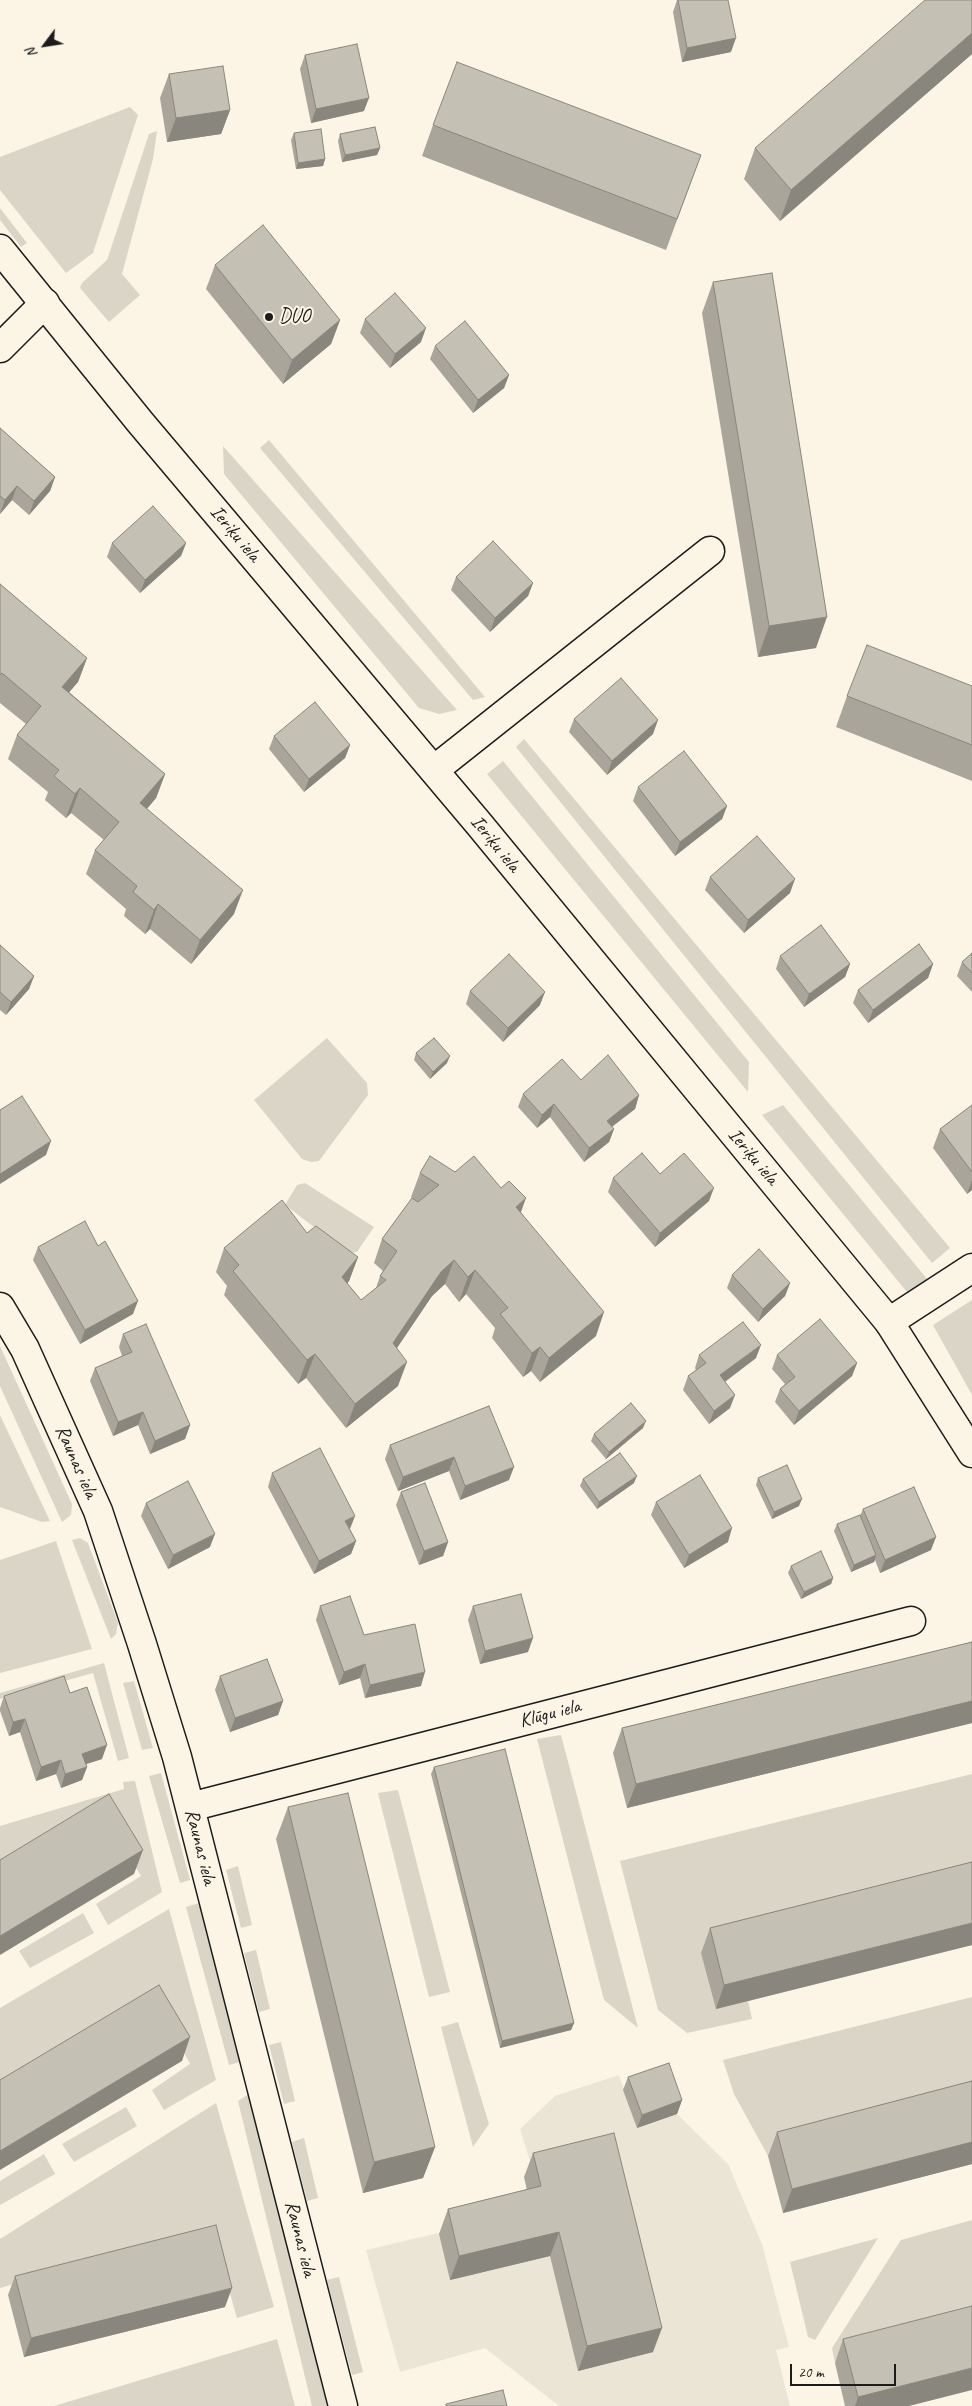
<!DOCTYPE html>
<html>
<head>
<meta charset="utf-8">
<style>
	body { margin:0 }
	#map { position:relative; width:972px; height:2406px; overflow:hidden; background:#fcf5e5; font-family:Caveat,sans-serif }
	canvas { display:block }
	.north { position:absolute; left:20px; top:20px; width:50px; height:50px; -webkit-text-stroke:4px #fcf5e5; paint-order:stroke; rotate:239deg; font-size:14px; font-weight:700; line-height:20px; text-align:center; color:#1c1c1c }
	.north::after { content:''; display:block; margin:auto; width:18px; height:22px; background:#1c1c1c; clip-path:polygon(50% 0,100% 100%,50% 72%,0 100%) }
	.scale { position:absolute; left:790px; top:2364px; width:106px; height:22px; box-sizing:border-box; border:2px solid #1c1c1c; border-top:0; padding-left:6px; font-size:15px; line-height:18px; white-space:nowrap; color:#1c1c1c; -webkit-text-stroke:4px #fcf5e5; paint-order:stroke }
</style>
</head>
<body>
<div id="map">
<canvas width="972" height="2406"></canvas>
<div class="north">N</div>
<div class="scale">20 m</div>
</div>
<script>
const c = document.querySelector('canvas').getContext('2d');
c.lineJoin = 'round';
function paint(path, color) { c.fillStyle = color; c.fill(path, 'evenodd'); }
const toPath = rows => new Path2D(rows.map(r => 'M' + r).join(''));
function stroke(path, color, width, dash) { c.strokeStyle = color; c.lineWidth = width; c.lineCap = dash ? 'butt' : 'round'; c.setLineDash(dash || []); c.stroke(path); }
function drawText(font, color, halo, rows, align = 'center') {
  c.font = font + ' Caveat,sans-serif'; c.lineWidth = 4; c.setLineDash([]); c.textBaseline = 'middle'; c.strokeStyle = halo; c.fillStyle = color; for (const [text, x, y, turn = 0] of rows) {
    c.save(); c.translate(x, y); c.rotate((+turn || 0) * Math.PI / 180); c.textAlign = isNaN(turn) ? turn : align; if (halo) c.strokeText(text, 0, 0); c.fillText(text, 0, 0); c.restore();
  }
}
paint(toPath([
	[619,2075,637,2128,677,2114,728,2164,762,2244,789,2347,776,2350,790,2406,559,2406,485,2348,400,2372,366,2250,532,2211,524,2177,534,2174,520,2129,555,2096]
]), '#ebe5d6');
paint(toPath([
	[130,107,138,115,93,253,66,273,0,190,0,157],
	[157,131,153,159,122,274,140,295,109,322,80,288,82,283,107,260,149,134],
	[0,208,27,243,21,247,0,220],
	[269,440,485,697,473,700,260,448],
	[223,446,457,710,439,714,419,708,224,474],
	[524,739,950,1248,932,1263,516,747],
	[503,761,749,1062,748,1092,487,774],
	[327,1038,367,1083,368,1095,319,1161,311,1162,302,1159,254,1100],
	[783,1105,928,1280,907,1292,762,1115],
	[305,1183,374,1227,357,1252,348,1253,285,1205,297,1185],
	[972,1300,972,1395,933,1325],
	[0,1346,72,1504,71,1515,62,1522,0,1386],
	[0,1415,50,1521,42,1522,0,1507],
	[80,1538,88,1543,118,1623,116,1634,111,1639,72,1540],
	[56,1541,92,1649,0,1673,0,1560],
	[104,1663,129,1758,118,1761,93,1673,0,1699,0,1693],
	[134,1681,153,1748,142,1750,123,1683],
	[561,1735,638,2028,604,2000,537,1739],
	[161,1773,190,1880,180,1883,149,1776],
	[972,1774,972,1884,716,2009,748,2001,752,2019,687,2033,658,2010,620,1861],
	[135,1781,162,1892,108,1925,96,1904,141,1876,103,1812,0,1874,0,1826,124,1789,123,1782],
	[398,1790,450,1992,429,1997,378,1793],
	[238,1866,252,1925,241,1928,226,1870],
	[199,1903,240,2062,229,2065,186,1907],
	[169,1909,216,2080,164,2110,152,2090,190,2064,153,1994,0,2089,0,2008],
	[83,1913,94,1933,30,1968,19,1951],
	[256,1950,270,2009,259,2012,244,1953],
	[972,1997,972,2103,768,2156,734,2094,723,2060],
	[458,2022,489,2124,473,2147,441,2027],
	[281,2042,295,2101,284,2104,269,2045],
	[252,2092,327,2406,312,2406,238,2101],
	[216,2103,274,2307,237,2318,211,2228,0,2288,0,2239],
	[126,2107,137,2126,74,2162,62,2144],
	[304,2138,318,2198,307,2201,292,2142],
	[44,2154,55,2174,0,2205,0,2181],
	[972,2220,972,2328,835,2363,832,2348,901,2240],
	[878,2238,815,2340,808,2337,790,2262],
	[339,2277,363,2372,352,2375,327,2280],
	[277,2339,295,2406,54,2406]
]), '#dbd5c8');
const street = toPath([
	[0,348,45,303],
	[434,770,710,551],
	[0,1307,25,1349,98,1511,142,1644,177,1757,343,2406],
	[889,1322,972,1268],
	[190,1807,911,1621]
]);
const secondary = toPath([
	[0,249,140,422,479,824,889,1322,972,1453]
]);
stroke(street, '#1c1c1c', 31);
stroke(secondary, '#1c1c1c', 31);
stroke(street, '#fcf5e5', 28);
stroke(secondary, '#fcf5e5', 28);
paint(toPath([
	[677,0,728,0,731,52,682,62,673,12],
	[972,0,972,54,780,221,744,179,755,148],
	[305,55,364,111,311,123,300,69],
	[169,74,230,110,221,134,167,142,160,98],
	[433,125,701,155,666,250,422,156],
	[294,133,325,159,323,166,296,169,291,140],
	[340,134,380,148,377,155,342,162,338,141],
	[215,265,340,320,331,344,283,384,206,289],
	[713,282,816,648,758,657,702,313],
	[365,319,421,342,390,368,360,333],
	[435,346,509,375,504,388,473,413,430,359],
	[0,428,55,477,50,491,29,515,12,500,0,514],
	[112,543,186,543,181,556,140,593,107,557],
	[456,577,533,583,528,596,490,632,451,590],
	[0,584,87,658,78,682,69,692,165,774,156,798,147,809,234,914,191,964,150,929,145,934,124,916,126,909,86,874,95,850,104,840,71,813,66,818,45,800,48,792,8,759,17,735,26,724,0,703],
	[972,686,972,781,836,727,847,696],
	[574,719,653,734,607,775,569,732],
	[274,736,350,745,345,758,304,792,269,749],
	[638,787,727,806,722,819,675,856,633,801],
	[710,877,790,893,744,933,705,890],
	[0,945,34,976,29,989,6,1015,0,1010],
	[972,953,972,992,957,976,962,962],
	[780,956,850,964,845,977,804,1007,776,969],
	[933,964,928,978,868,1023,853,1003,858,990],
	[470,991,540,1005,503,1042,466,1004],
	[416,1053,447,1063,430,1079,414,1060],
	[581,1080,639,1095,635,1109,612,1127,614,1129,609,1142,584,1162,550,1117,537,1128,518,1107,523,1094],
	[972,1105,972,1190,967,1194,933,1148,940,1129],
	[455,1172,521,1212,596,1336,540,1382,531,1371,523,1377,492,1338,495,1328,466,1294,459,1302,445,1284,432,1296,397,1348,398,1386,346,1428,306,1378,298,1384,224,1295,227,1286,216,1272,224,1248,307,1233,358,1257,349,1281,347,1284,361,1300,376,1288,380,1276,383,1271,374,1263,382,1239,412,1198,411,1197,420,1173],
	[660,1174,709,1201,655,1247,608,1192,613,1178],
	[38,1247,133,1314,80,1344,33,1260],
	[732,1275,790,1283,785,1296,758,1322,727,1288],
	[123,1334,190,1425,185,1439,150,1454,138,1425,113,1436,90,1381,95,1368,122,1356,119,1347],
	[699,1355,756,1358,725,1382,730,1408,709,1424,683,1390,688,1376,696,1370,695,1368],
	[777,1355,857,1363,852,1376,794,1425,775,1402,780,1389,785,1384,772,1369],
	[489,1406,509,1480,460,1500,449,1471,398,1491,385,1459,390,1445],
	[643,1428,606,1459,591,1441,594,1434],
	[272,1473,350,1529,356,1541,351,1554,314,1574,268,1487],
	[758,1478,799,1506,772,1519,756,1485],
	[583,1479,634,1483,597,1509,580,1486],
	[401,1492,448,1542,443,1556,419,1565,396,1505],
	[656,1502,728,1542,684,1568,651,1515],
	[146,1503,210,1547,168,1569,141,1516],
	[863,1509,931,1550,880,1573,875,1560,874,1562,851,1572,834,1531,837,1524,860,1516],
	[791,1566,833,1578,831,1584,801,1599,788,1573],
	[320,1606,364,1635,421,1686,365,1698,360,1678,339,1685,316,1620],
	[473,1606,528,1652,480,1664,468,1620],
	[972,1642,972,1723,627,1808,613,1753,622,1728],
	[220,1676,283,1701,278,1715,230,1732,215,1690],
	[70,1693,102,1759,86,1764,87,1767,82,1780,61,1788,56,1774,36,1781,20,1732,9,1736,0,1711,0,1708,4,1696],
	[434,1767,574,2023,571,2030,500,2048,431,1774],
	[288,1807,435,2147,423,2178,363,2193,276,1839],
	[972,1862,972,1945,716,2009,701,1953,710,1928],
	[628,2077,682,2100,677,2114,637,2128,623,2090],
	[972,2081,972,2164,783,2213,768,2156,777,2132],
	[533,2153,653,2352,578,2371,550,2256,450,2280,439,2234,448,2209,527,2190,524,2177],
	[15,2276,225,2307,24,2357,8,2295],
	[843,2339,909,2406,845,2406,835,2363]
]), '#a9a59a');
paint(toPath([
	[972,33,972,54,780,221,791,190],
	[736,38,731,52,682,62,687,48],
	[369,98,364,111,311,123,316,109],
	[230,110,221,134,167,142,176,118],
	[380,148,377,155,342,162,345,155],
	[325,159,323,166,296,169,298,163],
	[340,320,331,344,283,384,292,360],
	[426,328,421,342,390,368,395,354],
	[509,375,504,388,473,413,478,400],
	[55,477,50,491,29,515,34,501],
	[17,486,12,500,0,514,5,500],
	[186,543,181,556,140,593,145,580],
	[533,583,528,596,490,632,495,618],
	[827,617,816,648,758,657,769,626],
	[87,658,78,682,53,711,62,687],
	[658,720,653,734,607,775,612,761],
	[350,745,345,758,304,792,309,779],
	[165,774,156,798,131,827,140,803],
	[80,788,71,813,66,818,75,794],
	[727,806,722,819,675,856,680,842],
	[795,879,790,893,744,933,748,920],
	[243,890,234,914,191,964,200,940],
	[158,904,150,929,145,934,154,910],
	[850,964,845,977,804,1007,809,994],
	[933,964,928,978,868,1023,873,1010],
	[34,976,29,989,6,1015,11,1002],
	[545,992,540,1005,503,1042,508,1028],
	[450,1056,447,1063,430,1079,433,1072],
	[639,1095,635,1109,602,1134,607,1121],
	[554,1104,550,1117,537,1128,542,1115],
	[614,1129,609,1142,584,1162,589,1148],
	[51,1141,46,1155,0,1184,0,1174],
	[972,1180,972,1190,967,1194],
	[714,1188,709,1201,655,1247,660,1233],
	[526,1198,517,1223,516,1207],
	[358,1257,349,1281,333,1301,342,1277],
	[454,1260,445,1284,432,1296,384,1367,393,1343,441,1272],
	[475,1270,466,1294,459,1302,468,1277],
	[790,1283,785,1296,758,1322,763,1309],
	[138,1301,133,1314,80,1344,85,1330],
	[604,1312,596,1336,540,1382,549,1358],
	[761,1345,756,1358,715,1389,720,1375],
	[540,1347,531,1371,523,1377,532,1353],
	[315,1354,306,1378,298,1384,307,1360],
	[407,1362,398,1386,346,1428,355,1404],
	[857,1363,852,1376,794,1425,799,1411],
	[735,1395,730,1408,709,1424,714,1411],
	[143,1412,138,1425,113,1436,118,1422],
	[646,1421,643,1428,606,1459,609,1452],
	[190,1425,185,1439,150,1454,155,1441],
	[454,1457,449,1471,398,1491,403,1477],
	[514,1467,509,1480,460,1500,465,1486],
	[637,1476,634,1483,597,1509,599,1502],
	[802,1499,799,1506,772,1519,774,1512],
	[355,1516,350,1529,345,1521],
	[732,1528,728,1542,684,1568,689,1555],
	[215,1534,210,1547,168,1569,173,1555],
	[936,1537,931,1550,880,1573,885,1560],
	[356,1541,351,1554,314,1574,319,1561],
	[448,1542,443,1556,419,1565,424,1551],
	[876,1555,874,1562,851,1572,854,1565],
	[833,1578,831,1584,801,1599,804,1592],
	[533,1638,528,1652,480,1664,485,1651],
	[365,1664,360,1678,339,1685,344,1672],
	[425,1672,421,1686,365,1698,370,1685],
	[283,1701,278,1715,230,1732,235,1718],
	[972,1701,972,1723,627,1808,636,1784],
	[25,1719,20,1732,9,1736,13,1722],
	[107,1745,102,1759,77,1767,82,1754],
	[61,1760,56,1774,36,1781,41,1767],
	[87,1767,82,1780,61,1788,65,1774],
	[143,1850,134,1874,0,1955,0,1936],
	[972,1923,972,1945,716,2009,724,1985],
	[574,2023,571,2030,500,2048,502,2041],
	[190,2037,182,2061,0,2170,0,2151],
	[682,2100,677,2114,637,2128,642,2115],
	[972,2142,972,2164,783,2213,792,2189],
	[435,2147,423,2178,363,2193,374,2162],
	[559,2232,550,2256,450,2280,459,2256],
	[232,2288,225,2307,24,2357,31,2338],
	[662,2328,653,2352,578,2371,587,2346],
	[972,2368,972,2390,909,2406,855,2406,858,2397]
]), '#89867d');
const building = toPath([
	[678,0,728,0,736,38,687,48,678,0],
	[925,0,972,0,972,33,791,190,755,148,925,0],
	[357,44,369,98,316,109,305,55,357,44],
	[457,62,701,155,677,219,433,125,457,62],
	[223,66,230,110,176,118,169,74,223,66],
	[375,127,380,148,345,155,340,134,375,127],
	[321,129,325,159,298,163,294,133,321,129],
	[263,225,340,320,292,360,215,265,263,225],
	[772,273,827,617,769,626,713,282,772,273],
	[395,293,426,328,395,354,365,319,395,293],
	[465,321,509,375,478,400,435,346,465,321],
	[0,428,55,477,34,501,17,486,5,500,0,496,0,428],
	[153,506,186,543,145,580,112,543,153,506],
	[493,541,533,583,495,618,456,577,493,541],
	[0,584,87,658,62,687,165,774,140,803,243,890,200,940,158,904,154,910,133,892,137,886,95,850,119,822,80,788,75,794,54,776,59,770,17,735,41,706,2,673,0,675,0,584],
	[867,645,972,686,972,745,847,696,867,645],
	[621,678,658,720,612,761,574,719,621,678],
	[315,702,350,745,309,779,274,736,315,702],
	[684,751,727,806,680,842,638,787,684,751],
	[757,836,795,879,748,920,710,877,757,836],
	[821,925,850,964,809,994,780,956,821,925],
	[919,944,933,964,873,1010,858,990,919,944],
	[0,945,34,976,11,1002,0,992,0,945],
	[972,953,972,973,962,962,972,953],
	[509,954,545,992,508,1028,470,991,509,954],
	[434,1038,450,1056,433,1072,416,1053,434,1038],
	[608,1055,639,1095,607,1121,614,1129,589,1148,554,1104,542,1115,523,1094,562,1059,581,1080,608,1055],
	[22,1096,51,1141,0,1174,0,1110,22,1096],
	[972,1105,972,1172,940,1129,972,1105],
	[642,1153,660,1174,684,1153,714,1188,660,1233,613,1178,642,1153],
	[430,1156,455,1172,474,1156,501,1188,509,1181,526,1198,516,1207,604,1312,549,1358,540,1347,532,1353,500,1314,508,1308,475,1270,468,1277,454,1260,441,1272,393,1343,407,1362,355,1404,315,1354,307,1360,233,1271,239,1265,224,1248,282,1200,307,1233,316,1226,358,1257,342,1277,361,1300,386,1280,380,1276,397,1251,382,1239,412,1198,418,1202,439,1185,420,1173,430,1156],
	[85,1221,98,1246,105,1241,138,1301,85,1330,38,1247,85,1221],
	[759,1249,790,1283,763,1309,732,1275,759,1249],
	[820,1319,857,1363,799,1411,780,1389,795,1377,777,1355,820,1319],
	[743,1322,761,1345,720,1375,735,1395,714,1411,688,1376,706,1363,699,1355,743,1322],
	[146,1324,190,1425,155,1441,143,1412,118,1422,95,1368,132,1352,123,1334,146,1324],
	[631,1403,646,1421,609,1452,594,1434,631,1403],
	[489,1406,514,1467,465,1486,454,1457,403,1477,390,1445,489,1406],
	[320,1448,355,1516,345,1521,356,1541,319,1561,272,1473,320,1448],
	[620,1453,637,1476,599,1502,583,1479,620,1453],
	[787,1465,802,1499,774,1512,758,1478,787,1465],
	[700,1475,732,1528,689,1555,656,1502,700,1475],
	[188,1481,215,1534,173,1555,146,1503,188,1481],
	[425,1483,448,1542,424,1551,401,1492,425,1483],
	[914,1487,936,1537,885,1560,863,1509,914,1487],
	[860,1515,876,1555,854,1565,837,1524,860,1515],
	[821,1551,833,1578,804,1592,791,1566,821,1551],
	[521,1594,533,1638,485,1651,473,1606,521,1594],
	[350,1596,364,1635,415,1624,425,1672,370,1685,365,1664,344,1672,320,1606,350,1596],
	[972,1642,972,1701,636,1784,622,1728,972,1642],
	[267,1659,283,1701,235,1718,220,1676,267,1659],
	[64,1676,70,1693,87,1687,107,1745,82,1754,87,1767,65,1774,61,1760,41,1767,25,1719,13,1722,4,1696,64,1676],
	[505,1749,574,2023,502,2041,434,1767,505,1749],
	[348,1793,435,2147,374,2162,288,1807,348,1793],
	[109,1794,143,1850,0,1936,0,1860,109,1794],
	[972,1862,972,1923,724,1985,710,1928,972,1862],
	[159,1985,190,2037,0,2151,0,2080,159,1985],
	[669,2063,682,2100,642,2115,628,2077,669,2063],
	[972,2081,972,2142,792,2189,777,2132,972,2081],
	[614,2133,662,2328,587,2346,559,2232,459,2256,448,2209,541,2186,533,2153,614,2133],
	[216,2225,232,2288,31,2338,15,2276,216,2225],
	[972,2306,972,2368,858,2397,843,2339,972,2306],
	[503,2390,507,2406,446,2406,446,2404,503,2390]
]);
paint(building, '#c4c0b3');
stroke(building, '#89867d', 1);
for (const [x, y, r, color] of [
	[269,317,5,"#1c1c1c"]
]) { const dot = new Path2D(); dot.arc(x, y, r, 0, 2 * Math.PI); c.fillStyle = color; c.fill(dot); stroke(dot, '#fcf5e5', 2); }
drawText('20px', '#1c1c1c', '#fcf5e5', [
	["DUO",279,317]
], 'left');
drawText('20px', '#1c1c1c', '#fcf5e5', [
	["Ieriķu iela",235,534,50],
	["Ieriķu iela",495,844,51],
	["Ieriķu iela",753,1157,50],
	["Raunas iela",76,1462,66],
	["Klūgu iela",550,1714,-15],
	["Raunas iela",200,1847,76],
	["Raunas iela",300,2239,76]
]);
</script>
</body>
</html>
